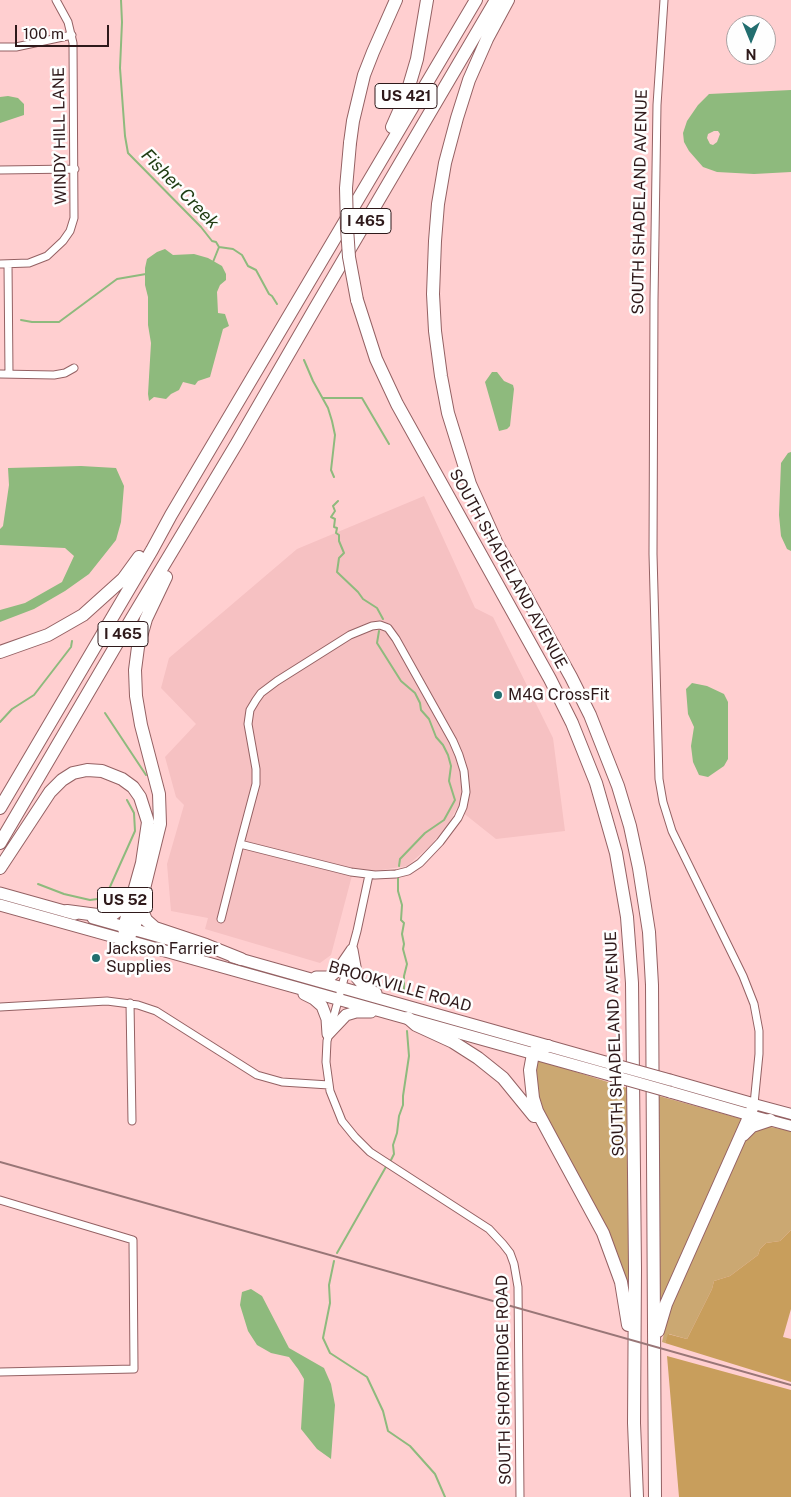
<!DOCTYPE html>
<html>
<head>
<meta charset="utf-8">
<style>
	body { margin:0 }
	#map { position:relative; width:791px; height:1497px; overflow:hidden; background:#ffcfd0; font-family:"Public Sans",sans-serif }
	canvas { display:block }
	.north { position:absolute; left:726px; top:15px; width:50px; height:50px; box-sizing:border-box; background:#fefefe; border:1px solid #aba2a3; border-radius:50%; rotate:180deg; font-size:14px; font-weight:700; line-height:20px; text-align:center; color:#2e191a }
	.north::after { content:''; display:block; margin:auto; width:18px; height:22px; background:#226e6f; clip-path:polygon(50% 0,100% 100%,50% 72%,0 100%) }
	.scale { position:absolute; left:15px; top:25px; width:94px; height:22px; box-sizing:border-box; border:2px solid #2e191a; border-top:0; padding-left:6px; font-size:15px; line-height:18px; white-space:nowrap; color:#2e191a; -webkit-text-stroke:4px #fefefe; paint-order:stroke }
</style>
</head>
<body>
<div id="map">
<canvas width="791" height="1497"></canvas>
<div class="north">N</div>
<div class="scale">100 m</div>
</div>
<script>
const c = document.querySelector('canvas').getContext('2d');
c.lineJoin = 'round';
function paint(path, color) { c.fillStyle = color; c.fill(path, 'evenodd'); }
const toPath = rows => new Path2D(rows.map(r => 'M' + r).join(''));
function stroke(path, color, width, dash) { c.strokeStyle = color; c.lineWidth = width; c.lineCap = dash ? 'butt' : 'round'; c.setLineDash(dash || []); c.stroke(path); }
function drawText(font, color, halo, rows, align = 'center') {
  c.font = font + ' "Public Sans",sans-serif'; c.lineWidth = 5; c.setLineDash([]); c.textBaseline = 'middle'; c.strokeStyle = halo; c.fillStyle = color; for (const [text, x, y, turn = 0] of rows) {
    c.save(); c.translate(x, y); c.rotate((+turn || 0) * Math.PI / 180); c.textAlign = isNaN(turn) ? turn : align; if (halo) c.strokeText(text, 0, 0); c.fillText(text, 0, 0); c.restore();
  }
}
paint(toPath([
	[424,496,475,608,493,617,553,738,565,831,496,839,457,808,449,823,431,845,407,866,375,871,354,868,331,955,320,963,205,929,208,918,171,911,167,864,184,805,176,797,165,757,196,724,161,688,169,658,297,549]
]), '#f6c1c2');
paint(toPath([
	[538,1060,627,1088,629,1302,539,1101,535,1067],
	[659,1096,742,1119,660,1307],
	[766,1126,791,1131,791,1230,780,1241,766,1243,760,1249,758,1255,730,1276,714,1281,712,1289,687,1339,669,1334,665,1343,662,1342,669,1311,744,1141,756,1129]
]), '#cba872');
paint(toPath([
	[791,1230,791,1309,783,1337,791,1339,791,1382,665,1343,668,1334,687,1339,712,1289,714,1281,730,1276,758,1255,760,1249,766,1243,780,1241],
	[667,1356,791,1390,791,1497,679,1497]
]), '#c89e5c');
paint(toPath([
	[791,90,791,172,754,174,717,172,703,167,689,151,684,142,683,133,687,121,698,105,709,94],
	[714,131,718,131,720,134,717,142,713,145,710,144,707,138,708,134],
	[8,96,18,98,24,104,24,115,0,123,0,97],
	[165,249,173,255,194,254,208,258,222,266,226,274,226,280,220,285,217,292,218,313,225,314,229,326,223,329,210,377,198,381,195,385,183,382,179,390,171,394,166,399,154,397,149,401,148,394,151,343,148,325,148,297,145,285,145,268,147,259,157,252],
	[492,372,497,372,504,381,513,385,514,389,510,426,507,429,499,431,485,382],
	[791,452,791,551,787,549,781,536,779,515,781,463,788,453],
	[81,466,116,468,124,486,121,522,116,540,89,574,65,591,34,609,0,622,0,610,25,603,62,582,74,556,65,548,0,545,0,529,3,526,9,485,8,468],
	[692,683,707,686,724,694,728,702,728,759,724,766,708,777,699,775,693,762,691,746,694,727,688,714,686,689],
	[251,1289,262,1296,289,1348,324,1368,331,1384,335,1405,331,1459,317,1449,301,1429,304,1379,298,1369,289,1357,271,1353,257,1345,248,1331,240,1305,242,1292]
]), '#8eba7d');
stroke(toPath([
	[121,0,122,22,120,68,125,136,128,153,201,227,212,241,216,242,219,247,233,249,242,255,248,266,256,270,269,294,272,296,277,304],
	[213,262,219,247],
	[21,320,32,322,59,322,117,279,146,274],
	[304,360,313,381,328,408,332,421,335,435,331,470,334,477],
	[323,398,362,398,389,444],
	[338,501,333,506,335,511,331,517,335,519,334,527,337,528,336,533,339,535,339,541,344,553,339,558,337,572,358,592,363,599,377,608,383,619],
	[379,631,377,643,401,681,415,693,420,703,421,710,429,719,436,737,443,745,448,755,451,766,449,781,454,797,455,800,444,820,425,833,400,859,399,866],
	[105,713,146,775],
	[0,722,12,709,34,695,71,647,72,641],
	[398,878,398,891,402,905,401,920,404,923,402,934,404,944,403,949,407,964,404,976,404,993],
	[38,884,64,894,90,900,105,898,135,831,134,813,127,800],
	[390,1162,394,1154,393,1145,397,1133,399,1116,403,1105,403,1096,409,1056,407,1031],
	[337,1253,387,1165],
	[334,1261,329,1285,330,1303,323,1338,330,1353,367,1377,383,1411,388,1431,410,1446,435,1474,445,1497]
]), '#8eba7d', 2);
const minor = toPath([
	[664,0,657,105,654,300,653,554,659,779,663,802,672,831,743,976,754,1004,759,1031,759,1054,754,1104],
	[0,47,16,47,72,35],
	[0,170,75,169],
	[0,264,29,263,47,256,63,241,70,231,74,218,73,43,68,22,56,0],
	[8,264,9,374],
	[0,374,54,375,65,373,74,368],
	[369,875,357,931,327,1041,326,1062,330,1091,342,1121,355,1137,370,1152,489,1229,503,1244,510,1253,514,1264,518,1287,520,1497],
	[221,919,240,844,256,784,256,769,248,724,250,710,256,700,261,693,277,681,350,635,372,626,380,625,388,628,396,639,453,741,459,755,464,771,466,792,463,807,458,818,440,842,420,863,408,871,396,874,375,875,351,872,240,844],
	[130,1003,132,1121],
	[0,1007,107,1001,138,1005,156,1011,257,1075,282,1082,329,1085],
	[0,1200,133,1240,134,1369,0,1372]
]);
const secondary = toPath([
	[754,1104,791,1114],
	[750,1115,791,1126]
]);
const primary = toPath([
	[0,893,75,914],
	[0,905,617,1077],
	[93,918,182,943],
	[352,950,357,978,365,987,376,993],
	[233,957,616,1065],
	[316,977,328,977,332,975,339,969,352,950],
	[304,994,314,999,322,1006,327,1019,328,1034],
	[328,1034,346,1015,356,1012,371,1012],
	[670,1092,750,1115,754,1104,670,1080]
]);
const motorway = toPath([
	[508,0,487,39,469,80,457,118,445,163,438,204,435,241,433,294,435,331,441,376,448,413,470,484,497,544,571,677,590,715,618,786,630,826,639,868,649,932,652,985,655,1497],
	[392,127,407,93,417,59,427,0],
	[350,143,353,121,364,75,373,52,396,0],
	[357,300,376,359,397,404,550,679,572,723,596,783,616,853,627,917,632,983,635,1269,634,1423,637,1497],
	[0,652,48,635,83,615,123,579,139,557],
	[0,808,152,550,171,515,476,0],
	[0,843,132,618,237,443,314,310,496,0],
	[0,868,50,792,62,780,73,773,87,770,102,771,122,779,133,787,140,797,148,822,142,863,124,927,126,939],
	[142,904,142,910,146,920,155,928,206,945,241,959],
	[67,911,105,916,112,915,120,909,127,894],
	[126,939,134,929,160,824,159,794,141,725,136,696,135,670,138,647,146,619,166,577],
	[408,1018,416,1025,453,1042,478,1058,503,1078,534,1116],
	[548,1046,537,1049,533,1054,530,1070,533,1098,537,1111,552,1139,603,1233,621,1282,628,1325],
	[743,1135,752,1126,770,1120],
	[658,1331,666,1304,750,1115]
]);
stroke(minor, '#946163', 9);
stroke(secondary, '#946163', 12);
stroke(primary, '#946163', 13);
stroke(motorway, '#946163', 14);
stroke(minor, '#fff', 7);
stroke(secondary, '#fff', 10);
stroke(primary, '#fff', 11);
stroke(motorway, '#fff', 12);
stroke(toPath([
	[0,1162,791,1385]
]), '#997677', 2);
const primaryBridge = toPath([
	[616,1065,670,1080],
	[617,1077,670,1092]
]);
const motorwayBridge = toPath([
	[350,143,346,188,347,228,349,257,357,300]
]);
stroke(primaryBridge, '#946163', 13, []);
stroke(motorwayBridge, '#946163', 14, []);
stroke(primaryBridge, '#fff', 11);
stroke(motorwayBridge, '#fff', 12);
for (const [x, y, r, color] of [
	[498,695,5,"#226e6f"],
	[96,958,5,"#226e6f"]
]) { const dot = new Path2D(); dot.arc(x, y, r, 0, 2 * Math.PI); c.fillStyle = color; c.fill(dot); stroke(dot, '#fefefe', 2); }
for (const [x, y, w] of [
	[406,96,62],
	[366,221,50],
	[123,634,50],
	[125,900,55]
]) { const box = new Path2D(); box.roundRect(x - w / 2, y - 12.5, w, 25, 4); c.fillStyle = '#fefefe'; c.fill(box); stroke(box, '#2e191a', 1); }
drawText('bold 15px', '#2e191a', null, [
	["US 421",406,96],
	["I 465",366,221],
	["I 465",123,634],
	["US 52",125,900]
]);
drawText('16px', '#2e191a', '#fefefe', [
	["WINDY HILL LANE",60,136,-91],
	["SOUTH SHADELAND AVENUE",640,202,-89],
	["SOUTH SHADELAND AVENUE",508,569,61],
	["BROOKVILLE ROAD",400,987,16],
	["SOUTH SHADELAND AVENUE",615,1044,-92],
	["SOUTH SHORTRIDGE ROAD",504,1380,-91]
]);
drawText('16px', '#2e191a', '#fefefe', [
	["M4G CrossFit",508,695],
	["Jackson Farrier",106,949],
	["Supplies",106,967]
], 'left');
drawText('italic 18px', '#1f3c12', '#fefefe', [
	["Fisher Creek",180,189,46]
]);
</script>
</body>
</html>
